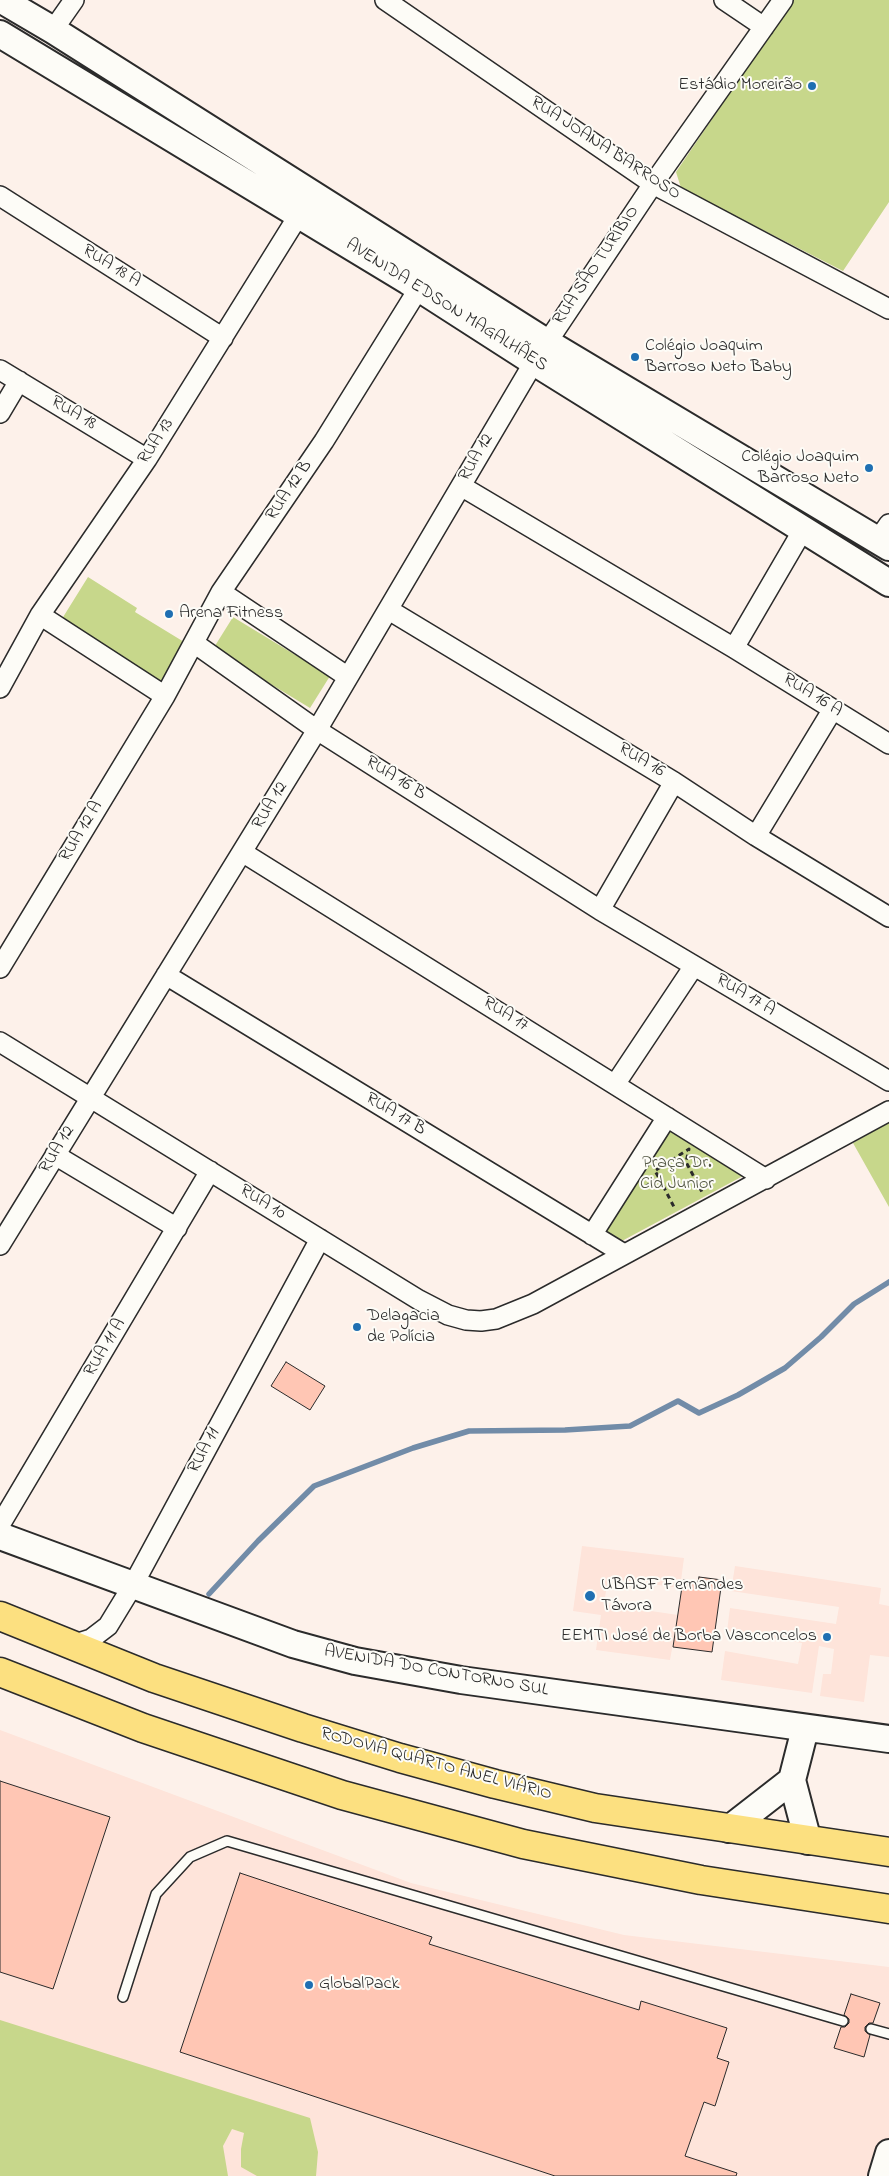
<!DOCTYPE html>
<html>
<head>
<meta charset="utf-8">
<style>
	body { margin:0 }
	canvas { display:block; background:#fdf1ea }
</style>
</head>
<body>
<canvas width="889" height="2176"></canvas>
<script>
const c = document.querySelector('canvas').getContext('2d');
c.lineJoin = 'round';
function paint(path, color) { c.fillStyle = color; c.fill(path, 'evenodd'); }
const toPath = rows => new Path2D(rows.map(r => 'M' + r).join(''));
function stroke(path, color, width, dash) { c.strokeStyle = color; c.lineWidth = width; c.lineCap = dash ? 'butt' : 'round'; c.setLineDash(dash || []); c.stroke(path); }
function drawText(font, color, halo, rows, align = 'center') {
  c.font = font + ' "Indie Flower",sans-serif'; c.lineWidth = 4; c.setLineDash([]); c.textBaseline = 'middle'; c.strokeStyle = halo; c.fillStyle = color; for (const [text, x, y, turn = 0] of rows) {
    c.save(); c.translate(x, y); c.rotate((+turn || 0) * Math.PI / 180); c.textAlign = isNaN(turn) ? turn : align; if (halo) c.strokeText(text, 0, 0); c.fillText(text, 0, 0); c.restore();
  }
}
paint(toPath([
	[582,1546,684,1558,680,1588,608,1578,604,1604,678,1615,670,1660,596,1650,601,1615,573,1611],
	[735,1566,881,1588,879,1604,889,1606,889,1657,870,1655,864,1702,820,1696,823,1674,831,1674,834,1649,819,1646,812,1693,721,1680,725,1651,798,1664,802,1643,727,1631,730,1608,836,1624,839,1607,731,1591],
	[0,1730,411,1883,624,1935,889,1967,889,2176,0,2176]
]), '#fee4da');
paint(toPath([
	[793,0,889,0,889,202,843,271,681,188,676,172],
	[88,577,137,608,135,612,189,645,164,685,60,622],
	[233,617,330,676,310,708,213,649],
	[889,1122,889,1207,853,1143],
	[666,1129,743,1176,620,1242,605,1230],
	[0,2020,310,2118,318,2152,316,2176,257,2176,241,2167,241,2149,244,2133,232,2129,223,2146,228,2176,0,2176]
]), '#c7d78b');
stroke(toPath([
	[209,1594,258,1541,314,1486,413,1448,469,1431,565,1430,630,1426,678,1401,699,1413,738,1395,785,1368,821,1337,854,1304,889,1282]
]), '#728ca8', 5.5);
const building = toPath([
	[286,1362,325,1386,310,1410,271,1386,286,1362],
	[699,1577,722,1580,712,1652,673,1647,683,1580,698,1582,699,1577],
	[0,1781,110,1817,53,1989,0,1972,0,1781],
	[240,1873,432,1937,429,1944,639,2010,641,2001,727,2028,717,2058,729,2062,715,2106,704,2102,685,2156,737,2173,736,2176,555,2176,180,2052,240,1873],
	[851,1994,880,2003,873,2023,869,2023,865,2027,865,2031,870,2035,864,2057,834,2048,841,2027,845,2027,849,2023,849,2019,844,2015,851,1994]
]);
paint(building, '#ffc6b4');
stroke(building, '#2b2b2b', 1);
const lane = toPath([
	[123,1997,156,1894,190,1857,227,1841,843,2021],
	[871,2029,889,2034]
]);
const street = toPath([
	[385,0,653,184,889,309],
	[724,0,764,27],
	[53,30,74,0],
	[0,196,223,338],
	[0,370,147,459],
	[0,413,19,381],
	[461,486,734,648,889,744],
	[878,540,889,524],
	[221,592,348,677],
	[389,610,674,782,756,836,889,917],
	[40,615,165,696],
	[194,643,317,730,600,910,889,1081],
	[734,648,804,528],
	[0,688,40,615,147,459,305,205],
	[756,836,833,709],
	[242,852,766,1179],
	[600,910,674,782],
	[0,968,165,696,221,592,324,441,419,288],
	[166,975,624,1254],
	[0,1042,419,1300,448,1315,466,1320,481,1321,496,1319,533,1304,889,1111],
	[616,1083,694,966],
	[55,1155,177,1228],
	[592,1235,667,1117],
	[0,1245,317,730,534,362,653,184,783,0],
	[0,1525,210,1171],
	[72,1645,91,1639,108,1626,133,1585,320,1239]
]);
const secondary = toPath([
	[2,0,53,30,546,342,889,547],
	[0,34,408,281,534,362,889,583],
	[0,1536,293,1644,355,1661,461,1680,889,1739],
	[805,1729,792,1780,808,1841],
	[729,1829,792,1780],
	[882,2176,889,2153]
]);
const highway = toPath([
	[0,1616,154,1678,303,1728,400,1758,495,1784,595,1808,889,1852],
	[0,1672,143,1728,342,1795,523,1844,701,1880,889,1909]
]);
stroke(lane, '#2b2b2b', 12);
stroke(street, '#2b2b2b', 22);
stroke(secondary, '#2b2b2b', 30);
stroke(highway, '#2b2b2b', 31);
stroke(toPath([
	[656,1170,689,1149,686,1162,702,1192],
	[659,1178,674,1207],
	[645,1187,659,1178,654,1169]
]), '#2b2b2b', 3, [5, 4]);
stroke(lane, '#fdfcf7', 9);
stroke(street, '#fdfcf7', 19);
stroke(secondary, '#fdfcf7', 26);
stroke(highway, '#fce080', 28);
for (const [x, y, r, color] of [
	[812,86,5,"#1f6fb2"],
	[635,357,5,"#1f6fb2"],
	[869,468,5,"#1f6fb2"],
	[169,614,5,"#1f6fb2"],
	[357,1327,5,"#1f6fb2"],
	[590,1596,6,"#1f6fb2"],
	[827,1637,5,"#1f6fb2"],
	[309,1985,5,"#1f6fb2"]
]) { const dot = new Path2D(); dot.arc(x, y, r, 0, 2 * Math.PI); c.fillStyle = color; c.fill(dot); stroke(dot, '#fdfcf7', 2); }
drawText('18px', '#2b2b2b', '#fdfcf7', [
	["Estádio Moreirão",802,86,"right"],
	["Colégio Joaquim",645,347],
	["Barroso Neto Baby",645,368],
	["Colégio Joaquim",859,458,"right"],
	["Barroso Neto",859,479,"right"],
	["Arena Fitness",179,614],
	["Delagacia",367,1317],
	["de Polícia",367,1338],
	["UBASF Fernandes",601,1586],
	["Távora",601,1607],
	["EEMTI José de Borba Vasconcelos",817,1637,"right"],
	["GlobalPack",319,1985]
], 'left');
drawText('18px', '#2b2b2b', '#fdfcf7', [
	["RUA JOANA BARROSO",605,149,33],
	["RUA SÃO TURÍBIO",597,266,-56],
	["RUA 18 A",111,267,32],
	["AVENIDA EDSON MAGALHÃES",446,306,32],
	["RUA 18",73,414,31],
	["RUA 13",157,442,-57],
	["RUA 12",477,458,-60],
	["RUA 12 B",290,491,-56],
	["RUA 16 A",812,696,32],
	["RUA 16",641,761,31],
	["RUA 16 B",395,779,32],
	["RUA 12",271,806,-59],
	["RUA 12 A",82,832,-59],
	["RUA 17 A",745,996,31],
	["RUA 17",505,1015,32],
	["RUA 17 B",395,1115,31],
	["RUA 12",58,1150,-59],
	["RUA 10",262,1203,32],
	["RUA 11 A",106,1348,-59],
	["RUA 11",205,1451,-62],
	["AVENIDA DO CONTORNO SUL",436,1672,10],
	["RODOVIA QUARTO ANEL VIÁRIO",436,1765,15]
]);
drawText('18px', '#525643', '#fdfcf7', [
	["Praça Dr.",677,1164],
	["Cid Junior",677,1185]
]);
</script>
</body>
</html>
